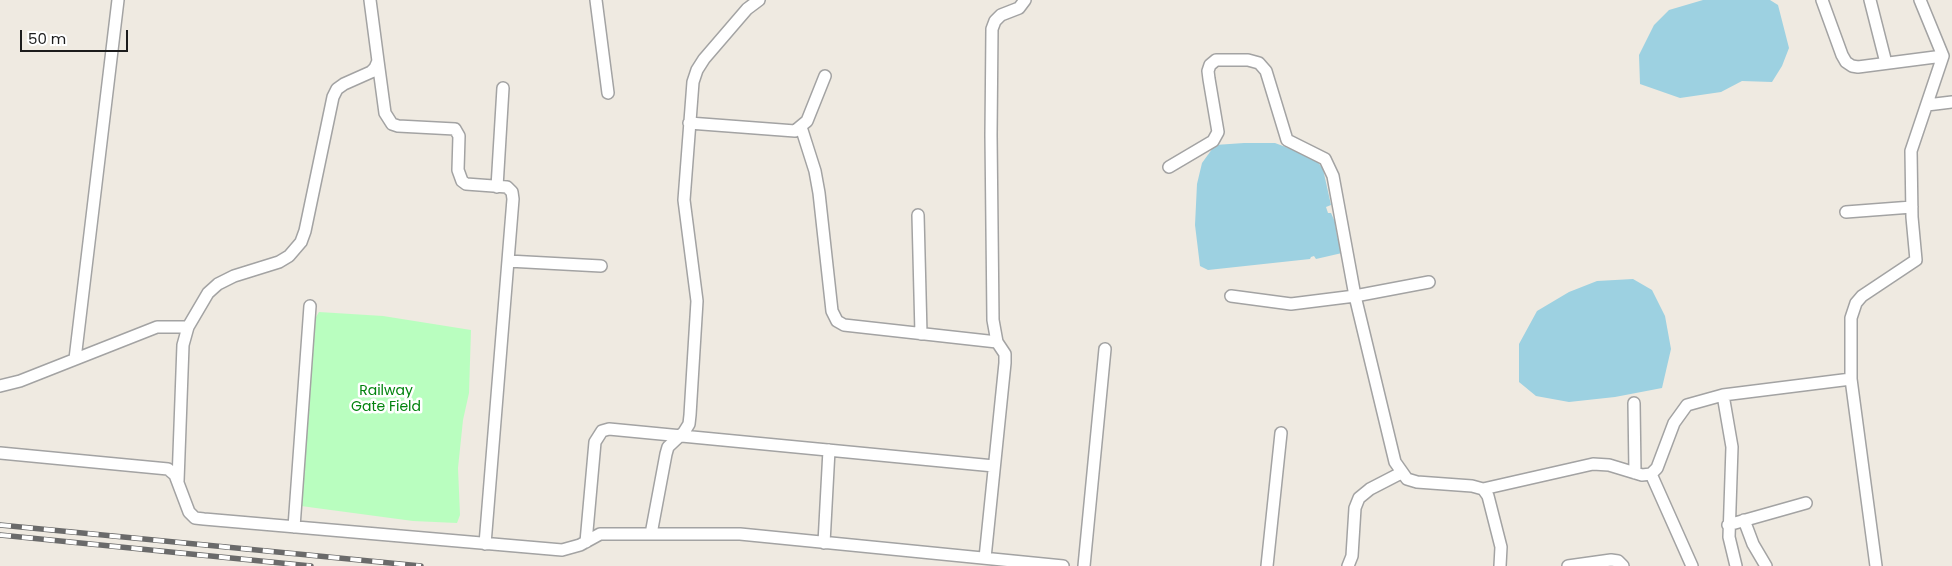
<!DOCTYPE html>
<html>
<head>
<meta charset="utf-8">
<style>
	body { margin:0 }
	#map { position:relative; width:1952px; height:566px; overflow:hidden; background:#efeae1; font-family:Poppins,sans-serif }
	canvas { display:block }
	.scale { position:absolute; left:20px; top:30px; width:108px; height:22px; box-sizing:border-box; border:2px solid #1c1c1c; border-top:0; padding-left:6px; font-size:15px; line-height:18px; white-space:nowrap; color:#1c1c1c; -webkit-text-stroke:4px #fff; paint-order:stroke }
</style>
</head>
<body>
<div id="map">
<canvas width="1952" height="566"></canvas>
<div class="scale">50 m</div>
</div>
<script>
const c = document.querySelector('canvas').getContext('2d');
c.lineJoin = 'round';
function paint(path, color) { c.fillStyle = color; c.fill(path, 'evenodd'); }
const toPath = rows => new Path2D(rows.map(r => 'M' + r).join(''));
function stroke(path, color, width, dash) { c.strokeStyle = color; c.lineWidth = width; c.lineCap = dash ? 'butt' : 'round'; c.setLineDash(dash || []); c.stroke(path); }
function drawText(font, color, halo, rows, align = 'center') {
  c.font = font + ' Poppins,sans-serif'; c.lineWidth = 5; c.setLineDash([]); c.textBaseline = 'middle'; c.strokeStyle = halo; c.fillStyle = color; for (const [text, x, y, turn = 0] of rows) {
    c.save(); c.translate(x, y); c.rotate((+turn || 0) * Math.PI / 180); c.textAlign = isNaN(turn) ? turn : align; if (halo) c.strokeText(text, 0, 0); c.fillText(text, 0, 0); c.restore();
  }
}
paint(toPath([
	[319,312,383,316,471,330,469,393,463,420,458,468,460,515,457,523,413,521,301,506,313,322]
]), '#b9febf');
paint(toPath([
	[1703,0,1770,0,1778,5,1789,48,1782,66,1772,82,1742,81,1721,92,1680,98,1640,84,1639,55,1654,25,1669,10],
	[1244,143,1275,143,1315,158,1323,169,1331,205,1326,207,1328,213,1331,213,1335,222,1337,236,1342,253,1316,259,1314,256,1311,257,1310,259,1208,270,1200,266,1195,225,1197,184,1202,163,1215,145],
	[1633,279,1652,290,1665,316,1671,349,1662,388,1615,397,1569,402,1536,396,1519,382,1519,344,1537,311,1569,292,1597,281]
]), '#9dd1e1');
const minor = toPath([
	[596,0,608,93],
	[1822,0,1842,55,1846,62,1852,66,1858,67,1943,56],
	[1870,0,1886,63],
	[378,61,385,113,392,124,398,126,455,129,459,136,458,170,462,181,466,184,507,187,512,192,513,199,485,544],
	[1927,105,1952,102],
	[689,123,795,131,807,121,825,76],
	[801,127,815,171,819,193,832,311,837,321,844,325,997,342],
	[1169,167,1213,141,1218,132,1209,79,1208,71,1210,65,1216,60,1248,60,1259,63,1266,71,1287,140,1325,159,1333,176,1355,296,1395,462,1407,479,1417,482,1472,486,1483,489,1488,496,1501,547,1500,566],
	[497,187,503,88],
	[1846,212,1912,207],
	[918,215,921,334],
	[508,261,601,266],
	[1231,296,1291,304,1355,296,1429,282],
	[75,359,118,0],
	[0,386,20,381,157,327,188,327],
	[1723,395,1732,447,1729,537,1736,566],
	[1634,403,1635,473],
	[0,453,168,469,175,475,189,512,195,518,204,519,562,550,580,545,600,534,740,534,1063,566],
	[1651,474,1692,566],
	[178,481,183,345,188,327,208,293,218,284,234,276,279,262,289,256,301,242,305,231,333,97,337,89,344,84,371,72,375,68,378,61,370,0],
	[1483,489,1593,464,1609,465,1642,475,1651,474,1657,468,1674,423,1687,405,1723,395,1851,379],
	[1744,520,1753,544,1766,566],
	[1728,525,1806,503],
	[294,527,310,306],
	[651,534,666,454,668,447,684,432,689,424,690,415,697,301,684,200,693,82,697,70,704,59,747,9,759,0],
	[586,542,595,442,602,431,609,429,994,466],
	[824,543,829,450],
	[985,558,1005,363,1005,354,997,342,993,320,991,135,992,29,995,21,1001,15,1019,8,1025,0],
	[1084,566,1105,349],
	[1267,566,1281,433],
	[1348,566,1352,556,1355,508,1359,498,1370,489,1401,473],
	[1568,566,1611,560,1618,561,1623,566],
	[1876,566,1851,379,1851,318,1856,303,1862,296,1916,260,1912,217,1911,151,1943,56,1920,0]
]);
stroke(minor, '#a3a3a3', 14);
stroke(minor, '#fff', 11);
const rail = toPath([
	[0,525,421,566],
	[0,535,311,566]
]);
stroke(rail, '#6a6a6a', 5.5);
stroke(rail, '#fff', 4, [11]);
drawText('14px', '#02830e', '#fff', [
	["Railway",386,391],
	["Gate Field",386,407]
]);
</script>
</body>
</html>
